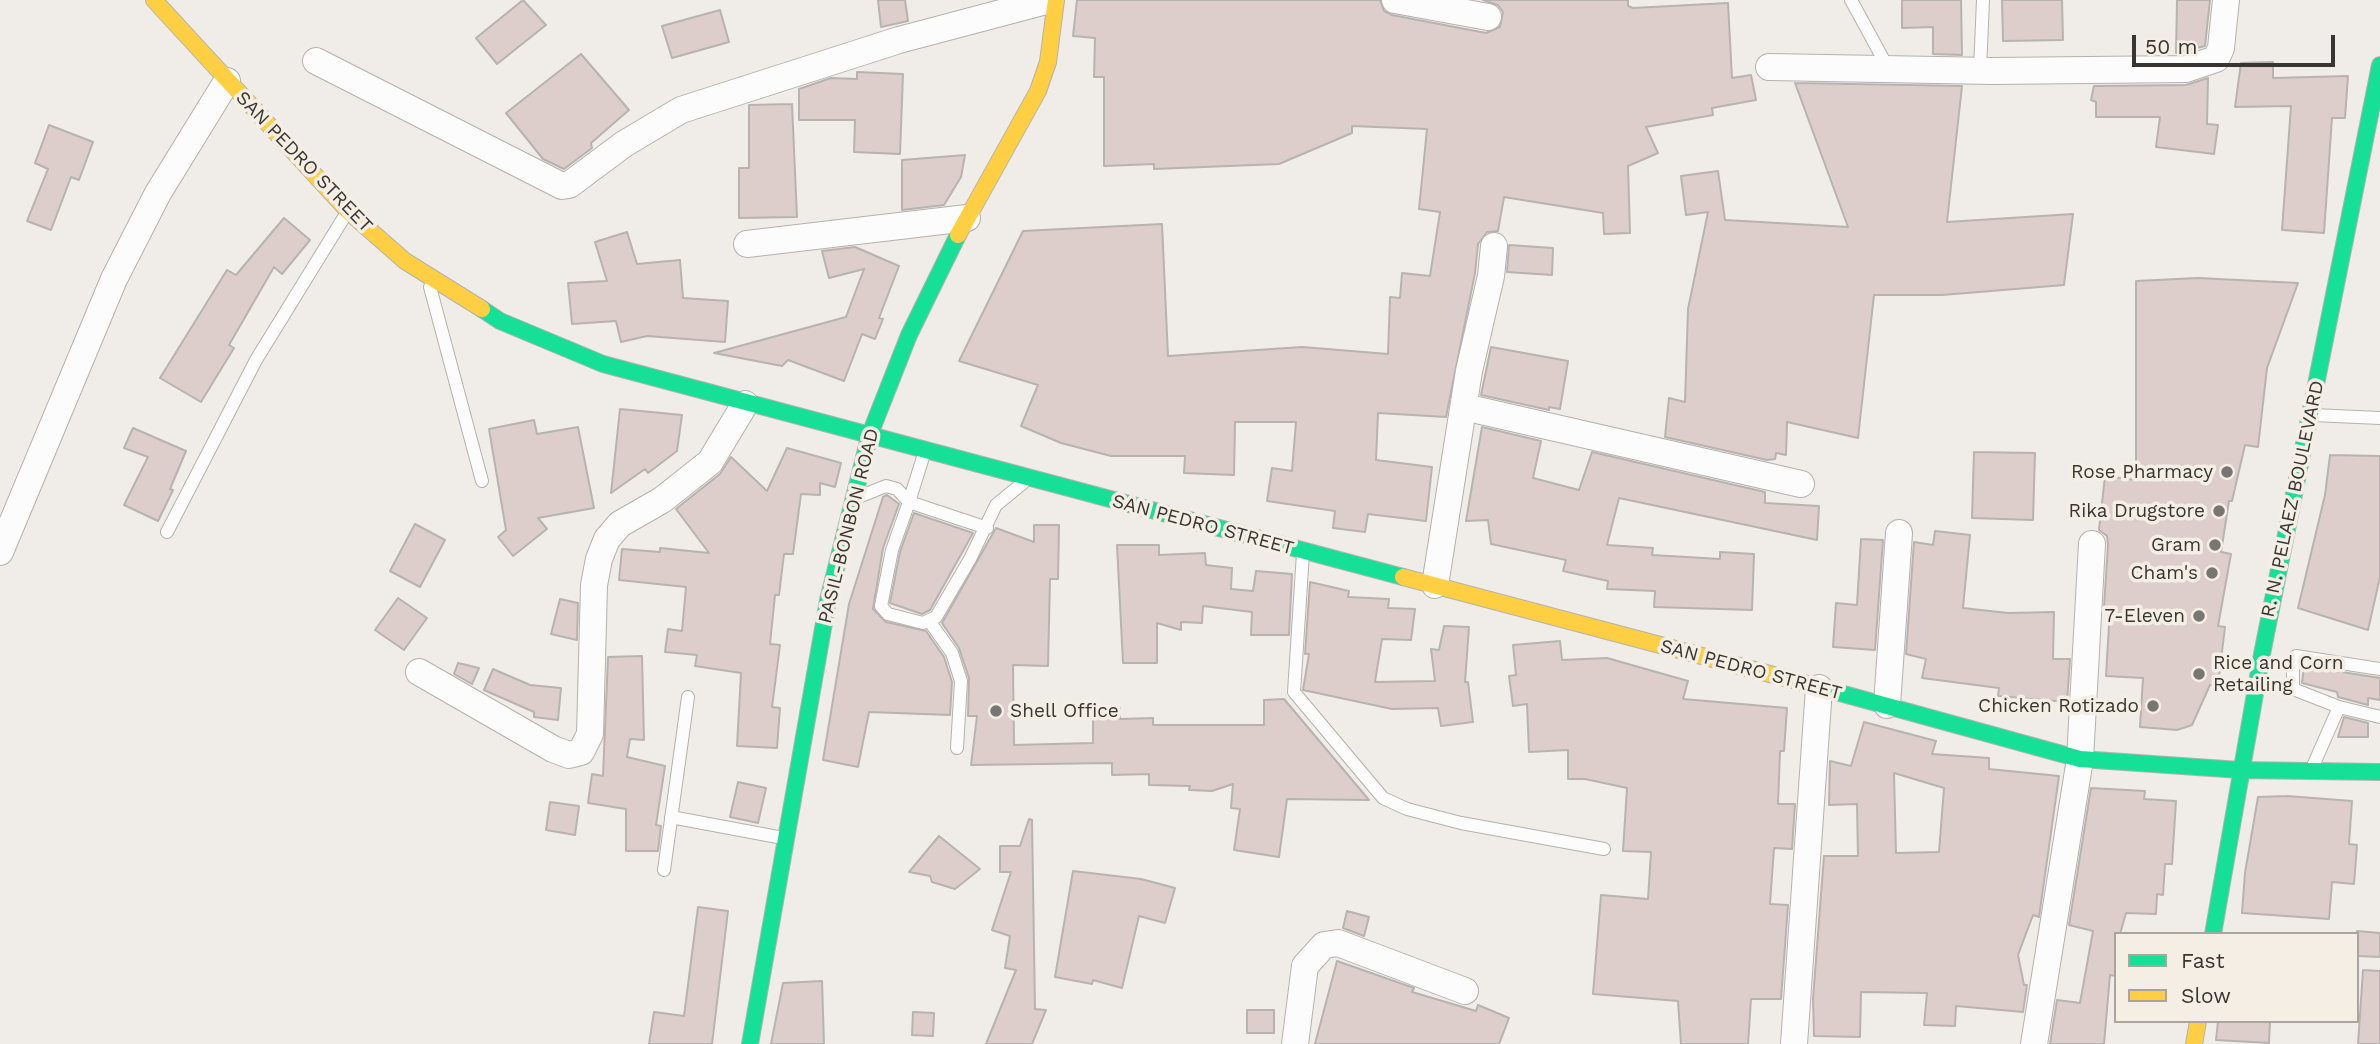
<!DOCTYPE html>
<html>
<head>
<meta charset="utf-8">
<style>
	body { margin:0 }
	#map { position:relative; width:2380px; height:1044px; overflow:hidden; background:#f0ede8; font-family:"Work Sans",sans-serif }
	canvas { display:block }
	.legend { position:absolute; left:2114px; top:932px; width:245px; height:91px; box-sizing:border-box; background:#f4eee4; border:2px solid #a9a49d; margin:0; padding:9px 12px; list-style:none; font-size:21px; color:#383632 }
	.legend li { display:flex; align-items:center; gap:14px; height:35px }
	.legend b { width:35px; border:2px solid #a9a49d }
	.scale { position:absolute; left:2132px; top:35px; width:203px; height:32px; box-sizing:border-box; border:4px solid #383632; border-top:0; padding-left:9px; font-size:21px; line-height:24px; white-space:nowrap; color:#383632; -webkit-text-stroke:5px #f4eee4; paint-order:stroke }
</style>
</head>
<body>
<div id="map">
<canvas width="2380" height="1044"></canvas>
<ul class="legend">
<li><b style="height:9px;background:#16e098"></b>Fast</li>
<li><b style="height:9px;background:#ffcf43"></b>Slow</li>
</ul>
<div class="scale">50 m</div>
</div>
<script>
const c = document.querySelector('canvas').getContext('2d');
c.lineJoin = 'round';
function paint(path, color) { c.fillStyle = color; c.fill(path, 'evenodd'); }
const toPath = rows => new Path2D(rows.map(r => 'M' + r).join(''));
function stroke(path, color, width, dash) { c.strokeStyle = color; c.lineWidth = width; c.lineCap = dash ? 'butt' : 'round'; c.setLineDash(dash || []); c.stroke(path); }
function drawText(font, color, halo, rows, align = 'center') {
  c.font = font + ' "Work Sans",sans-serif'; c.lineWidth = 7; c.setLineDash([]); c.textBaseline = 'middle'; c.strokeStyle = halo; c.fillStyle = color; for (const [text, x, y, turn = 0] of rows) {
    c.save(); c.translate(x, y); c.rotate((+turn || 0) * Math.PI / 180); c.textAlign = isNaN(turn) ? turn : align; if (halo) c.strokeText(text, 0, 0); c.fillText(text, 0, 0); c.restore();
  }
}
const building = toPath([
	[523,0,546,25,497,64,476,38,523,0],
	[878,0,905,0,908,21,881,27,878,0],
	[1077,0,1380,0,1384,11,1392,15,1486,33,1500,27,1503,12,1498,5,1483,0,1628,0,1628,6,1633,8,1728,3,1732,78,1751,75,1756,100,1712,108,1713,115,1646,127,1658,153,1628,166,1630,233,1604,234,1603,213,1504,197,1498,231,1487,232,1478,244,1475,273,1446,417,1378,413,1376,460,1432,467,1426,521,1368,514,1365,532,1333,528,1335,511,1267,501,1272,468,1292,471,1296,422,1235,422,1234,475,1184,473,1185,456,1111,456,1061,443,1021,426,1038,385,959,361,1023,231,1162,224,1168,356,1302,347,1388,354,1390,297,1400,298,1402,273,1430,276,1440,212,1419,209,1427,129,1352,126,1352,133,1279,164,1154,169,1154,164,1104,166,1104,77,1094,77,1095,38,1073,36,1077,0],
	[1902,0,1961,0,1962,55,1933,54,1933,27,1902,28,1902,0],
	[2002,0,2062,0,2063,40,2003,41,2002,0],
	[2177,0,2210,0,2205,46,2176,53,2177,0],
	[720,10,729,42,672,58,662,26,720,10],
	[581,54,629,110,591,143,592,148,564,169,543,159,506,113,581,54],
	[2273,62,2273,78,2348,76,2345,118,2332,118,2324,233,2282,230,2291,106,2235,107,2241,63,2273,62],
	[857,72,903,74,900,154,854,152,855,120,799,120,799,89,831,78,857,79,857,72],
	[2208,78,2207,124,2218,125,2214,154,2156,147,2160,117,2096,117,2096,102,2091,100,2094,86,2186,85,2208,78],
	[1795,83,1962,86,1947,222,2073,214,2064,285,1942,295,1874,295,1858,438,1787,422,1786,455,1776,453,1775,459,1767,460,1665,437,1669,398,1685,402,1688,309,1708,212,1686,215,1681,176,1718,171,1725,220,1848,227,1795,83],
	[792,104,797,217,739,218,739,168,749,168,749,105,792,104],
	[49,125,93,142,79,180,71,177,51,230,27,221,48,169,35,163,49,125],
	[965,155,961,177,944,205,902,210,902,160,965,155],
	[284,218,310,240,282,274,274,267,229,345,234,348,201,402,160,378,227,270,236,275,284,218],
	[627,232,637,264,680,260,683,298,728,301,725,342,647,336,621,342,616,321,572,324,568,283,607,281,595,242,627,232],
	[1509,245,1553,248,1552,275,1507,272,1509,245],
	[855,247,899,266,879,318,883,319,875,339,862,334,844,381,788,360,782,366,714,353,846,317,864,269,829,278,822,251,855,247],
	[2198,278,2298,283,2267,368,2258,447,2245,445,2232,501,2229,501,2221,552,2231,554,2218,626,2225,627,2218,685,2210,685,2192,725,2177,730,2140,727,2143,678,2106,676,2110,608,2104,607,2108,545,2107,536,2099,530,2105,476,2136,480,2136,281,2198,278],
	[1491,347,1568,361,1560,409,1549,407,1549,410,1481,395,1491,347],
	[620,409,682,415,677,451,648,473,645,469,611,493,620,409],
	[534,420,537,434,578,427,594,508,538,518,547,529,513,556,498,537,506,530,489,429,534,420],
	[1482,427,1541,441,1533,478,1579,490,1592,452,1765,492,1765,503,1819,506,1817,540,1619,498,1607,545,1653,548,1652,555,1720,559,1720,552,1754,554,1752,610,1654,607,1655,591,1607,589,1608,581,1563,571,1566,560,1491,544,1488,520,1466,521,1482,427],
	[133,428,186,451,170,489,173,490,158,521,124,505,148,457,124,448,133,428],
	[787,448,841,463,835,487,820,483,820,495,801,494,793,554,784,554,779,595,775,595,770,644,780,645,772,707,780,708,777,748,737,746,741,673,695,666,697,655,665,652,668,629,682,631,686,587,619,580,622,549,660,552,660,548,709,553,676,509,720,474,731,457,767,491,787,448],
	[1974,452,2035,453,2033,520,1972,518,1974,452],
	[2330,455,2380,456,2380,577,2368,630,2298,608,2325,495,2330,455],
	[887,495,899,504,883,548,873,609,886,622,926,631,944,657,952,682,950,715,869,712,858,767,823,760,849,604,883,497,887,495],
	[914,513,973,533,930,610,922,614,890,603,900,552,914,513],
	[415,524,445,540,420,587,390,571,415,524],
	[1034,525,1059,525,1058,579,1050,579,1048,666,1013,665,1014,745,1093,743,1093,708,1120,708,1120,719,1153,718,1153,725,1264,725,1264,700,1284,699,1369,800,1287,799,1279,857,1234,850,1240,809,1231,808,1233,784,1212,791,1189,790,1190,786,1149,785,1149,774,1112,775,1112,763,971,765,977,716,968,716,969,678,959,648,942,623,996,528,1034,542,1034,525],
	[1935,531,1970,535,1963,608,2008,613,2054,612,2053,659,2070,659,2067,702,1998,696,1999,688,1922,678,1926,659,1906,654,1914,542,1933,545,1935,531],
	[1861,539,1883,540,1875,650,1833,647,1836,603,1857,605,1861,539],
	[1117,545,1159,545,1159,555,1205,553,1206,565,1232,568,1231,589,1253,591,1256,571,1292,574,1289,635,1251,635,1252,612,1203,606,1202,623,1181,622,1181,630,1157,623,1157,663,1123,663,1117,545],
	[1310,582,1349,591,1348,597,1389,599,1388,608,1415,609,1411,640,1382,639,1375,682,1435,681,1431,649,1439,650,1444,626,1469,627,1465,682,1468,682,1473,722,1441,726,1438,708,1392,709,1303,690,1309,654,1305,654,1310,582],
	[398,598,427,618,404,650,375,630,398,598],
	[560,599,578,603,577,640,551,634,560,599],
	[1560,641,1562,660,1607,658,1688,681,1683,699,1787,708,1784,751,1780,751,1778,804,1795,804,1792,849,1774,848,1770,904,1788,905,1781,999,1751,999,1748,1044,1681,1044,1678,1001,1593,994,1601,895,1648,899,1651,852,1623,851,1627,788,1585,779,1568,779,1568,750,1529,752,1527,704,1513,706,1509,676,1516,675,1513,645,1560,641],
	[642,656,644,740,630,739,627,757,665,766,656,825,661,826,658,851,626,851,626,809,588,803,592,774,603,776,608,657,642,656],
	[458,663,479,668,472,684,454,674,458,663],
	[2304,666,2380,678,2380,700,2368,698,2368,705,2338,697,2337,692,2302,683,2304,666],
	[493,669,530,685,561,688,558,720,534,717,534,712,484,690,493,669],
	[2344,717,2368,723,2368,737,2338,737,2344,717],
	[1864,722,1936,741,1932,754,1989,758,1989,769,2059,776,2039,917,2033,915,2018,955,2024,985,2027,985,2023,1012,1956,1006,1955,1026,1924,1025,1927,993,1861,992,1860,1037,1814,1036,1813,999,1824,856,1858,856,1857,804,1829,805,1830,761,1851,766,1864,722],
	[1894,773,1944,788,1939,852,1896,853,1894,773],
	[738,782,766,788,758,823,730,817,738,782],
	[2091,788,2145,791,2144,799,2176,801,2172,864,2165,864,2163,895,2157,894,2156,914,2126,913,2120,934,2116,934,2116,976,2110,975,2104,1044,2050,1044,2057,1000,2080,1003,2093,931,2069,925,2091,788],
	[2287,796,2352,801,2349,844,2357,845,2354,884,2332,882,2329,919,2242,913,2245,873,2258,797,2287,796],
	[550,802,579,806,575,835,546,830,550,802],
	[1029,819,1032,820,1035,1009,1046,1010,1032,1044,986,1044,1016,970,1005,968,1010,936,992,930,1011,872,1000,872,1000,846,1020,846,1029,819],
	[939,836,980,869,955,889,932,882,930,876,909,872,939,836],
	[1073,871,1141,879,1175,888,1165,923,1139,916,1122,988,1093,980,1092,984,1055,977,1073,871],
	[698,907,728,911,712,1044,649,1044,654,1012,684,1016,698,907],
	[1347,911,1369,917,1364,936,1343,928,1347,911],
	[2357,931,2380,933,2380,957,2357,956,2357,931],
	[1337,961,1414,988,1412,992,1476,1011,1478,1005,1509,1018,1499,1044,1315,1044,1337,961],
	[2363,970,2380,971,2380,1044,2358,1044,2363,970],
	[822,981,824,1044,771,1044,783,983,822,981],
	[1247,1010,1274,1010,1274,1033,1247,1033,1247,1010],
	[913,1012,934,1013,933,1036,912,1035,913,1012],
	[2218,1021,2270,1021,2269,1043,2216,1040,2218,1021]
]);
paint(building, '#dececb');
stroke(building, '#b7b3b0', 2);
const lane = toPath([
	[1851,0,1888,68],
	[1980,70,1983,0],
	[430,287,482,481],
	[2313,415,2380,418],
	[924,454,909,502,987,528],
	[861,496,886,486,897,489,909,502,892,550,881,606,888,614,923,623,936,617,970,559,996,505,1023,483],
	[167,532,256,360,346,214],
	[1303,553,1294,692,1383,798,1407,809,1461,823,1604,849],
	[930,622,952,653,961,681,957,748],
	[2339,707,2293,689,2293,659,2296,656,2380,669],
	[2313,766,2339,707,2380,717],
	[671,817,783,838],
	[664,870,688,697]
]);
const street = toPath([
	[1395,0,1488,17],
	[316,61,562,186,569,185,624,144,681,110,899,40,1050,0],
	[1769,67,1993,71,2186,69,2216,59,2221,48,2226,0],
	[747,244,967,218],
	[1464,407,1801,484],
	[0,552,114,279,158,193,227,81],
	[1435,585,1469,371,1491,276,1494,246],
	[419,672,553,749,569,755,581,752,590,734,594,585,599,559,607,539,620,524,662,500,710,462,745,404],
	[1887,705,1899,533],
	[1295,1044,1305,966,1324,945,1338,943,1465,991],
	[1794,1044,1819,688],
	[2034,1044,2080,759,2092,544]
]);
const fast = toPath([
	[482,309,500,321,603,364,1403,577],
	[1800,682,2080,759,2240,770,2380,772],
	[2213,934,2262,654,2380,65],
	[750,1044,828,600,870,434,909,335,958,235]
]);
const slow = toPath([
	[154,0,348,211,405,261,482,309],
	[958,235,1038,91,1048,62,1056,0],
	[1403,577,1800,682],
	[2194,1044,2198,1021]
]);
stroke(lane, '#b4b2ae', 14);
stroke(street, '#b4b2ae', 28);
stroke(fast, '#b4b2ae', 18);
stroke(slow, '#b4b2ae', 18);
stroke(lane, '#fdfcfc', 12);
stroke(street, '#fdfcfc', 26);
stroke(fast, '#16e098', 16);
stroke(slow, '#ffcf43', 16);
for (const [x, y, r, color] of [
	[2227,472,7,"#787672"],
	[2219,511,7,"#787672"],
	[2215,545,7,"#787672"],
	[2212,573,7,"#787672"],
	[2199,616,7,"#787672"],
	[2199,674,7,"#787672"],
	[2153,706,7,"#787672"],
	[996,711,7,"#787672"]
]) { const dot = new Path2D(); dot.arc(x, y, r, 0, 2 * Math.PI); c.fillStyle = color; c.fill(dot); stroke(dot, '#f4eee4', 2.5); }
drawText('19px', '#383632', '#f4eee4', [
	["SAN PEDRO STREET",304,162,46],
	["R. N. PELAEZ BOULEVARD",2293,499,-78],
	["SAN PEDRO STREET",1203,525,15],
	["PASIL-BONBON ROAD",849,526,-76],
	["SAN PEDRO STREET",1751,670,15]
]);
drawText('19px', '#383632', '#f4eee4', [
	["Rose Pharmacy",2213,472],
	["Rika Drugstore",2205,511],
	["Gram",2201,545],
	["Cham's",2198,573],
	["7-Eleven",2185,616],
	["Rice and Corn",2213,663,"left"],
	["Retailing",2213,685,"left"],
	["Chicken Rotizado",2139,706],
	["Shell Office",1010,711,"left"]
], 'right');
</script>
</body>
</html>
